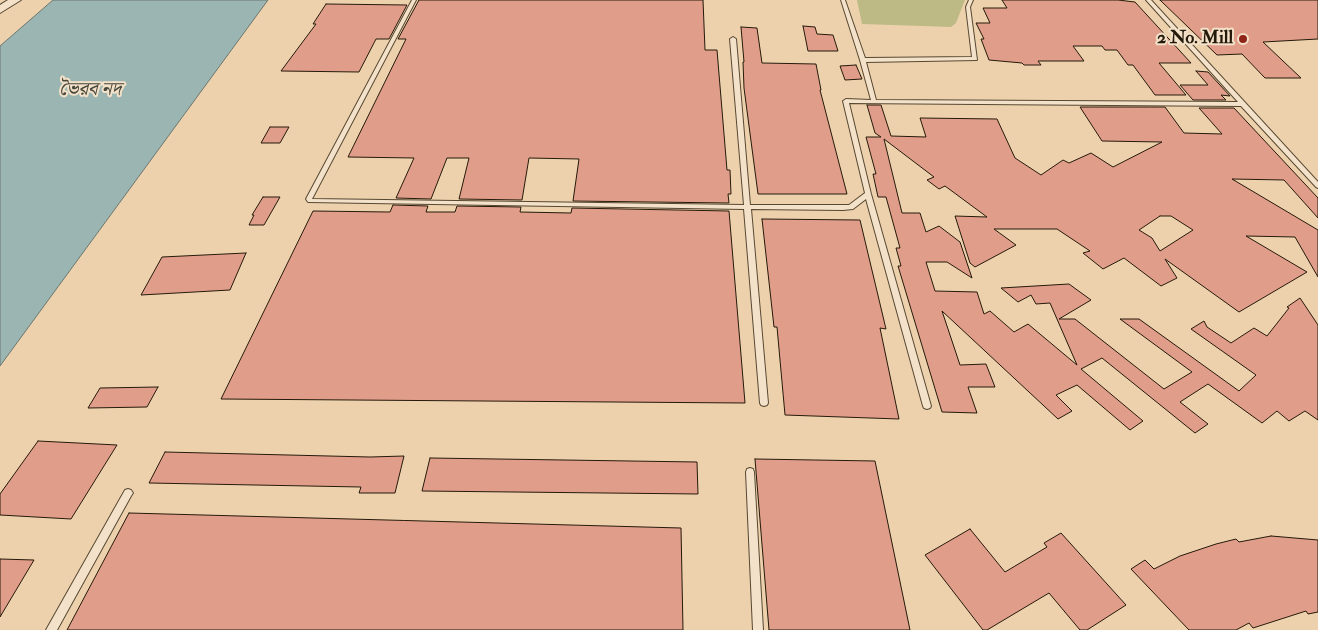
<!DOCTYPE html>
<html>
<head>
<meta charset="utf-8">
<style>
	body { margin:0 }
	canvas { display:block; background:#edd1ac }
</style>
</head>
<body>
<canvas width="1318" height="630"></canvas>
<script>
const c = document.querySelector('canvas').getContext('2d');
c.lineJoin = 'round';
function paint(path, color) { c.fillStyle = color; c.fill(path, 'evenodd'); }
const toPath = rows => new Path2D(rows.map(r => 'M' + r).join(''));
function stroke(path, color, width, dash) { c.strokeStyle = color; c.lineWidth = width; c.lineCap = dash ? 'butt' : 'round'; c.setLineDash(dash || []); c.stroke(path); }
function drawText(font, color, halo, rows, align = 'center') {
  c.font = font + ' "IM FELL Double Pica","Noto Serif Bengali",serif'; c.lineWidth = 4; c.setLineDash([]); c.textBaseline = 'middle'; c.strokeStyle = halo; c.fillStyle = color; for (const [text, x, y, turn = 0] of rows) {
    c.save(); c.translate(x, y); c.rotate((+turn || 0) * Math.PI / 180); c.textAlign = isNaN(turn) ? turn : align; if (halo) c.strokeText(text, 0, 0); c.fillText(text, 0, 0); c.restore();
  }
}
paint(toPath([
	[857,0,965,0,956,23,951,27,862,24]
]), '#beba85');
const water = toPath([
	[53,0,268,0,0,366,0,46,53,0]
]);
paint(water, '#9bb5b2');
stroke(water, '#6c776f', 1);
const building = toPath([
	[419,0,703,0,705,50,717,50,727,170,730,170,731,194,728,194,729,203,573,201,579,159,529,158,522,200,459,199,469,158,447,158,431,199,396,198,414,158,348,157,406,39,398,39,419,0],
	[1002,0,1118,0,1135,2,1191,63,1159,63,1186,95,1155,95,1133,65,1128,65,1117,50,1105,50,1102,46,1073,46,1084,61,1038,61,1041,65,1024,65,1022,63,989,60,981,39,984,39,976,23,990,23,983,8,1007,8,1002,0],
	[1160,0,1318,0,1318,39,1263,42,1301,78,1265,78,1242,54,1217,55,1160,0],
	[326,4,407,5,389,39,376,39,359,72,281,71,316,24,313,24,326,4],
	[803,26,815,27,817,34,833,35,838,51,808,51,803,26],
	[741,27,757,28,762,63,816,64,821,90,820,90,847,194,758,194,744,88,743,62,744,62,741,27],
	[856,65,862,79,845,80,840,66,856,65],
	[1196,71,1208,72,1230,96,1221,95,1226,100,1193,100,1180,85,1208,85,1196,71],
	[867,105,881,105,891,136,926,137,920,118,997,119,1015,158,1041,175,1063,160,1069,163,1091,153,1113,167,1162,142,1102,141,1080,107,1165,107,1184,133,1222,134,1199,108,1234,108,1318,198,1318,218,1284,180,1232,179,1318,230,1318,277,1295,237,1246,236,1307,272,1239,312,1165,259,1177,278,1161,286,1124,258,1103,269,1083,253,1090,251,1057,229,994,229,1016,245,975,267,970,263,955,216,987,217,945,186,939,189,927,180,934,177,884,139,902,213,920,213,926,232,939,226,960,242,972,278,947,262,926,262,935,291,977,292,984,314,990,311,1014,332,1028,324,1077,365,1050,303,1036,304,1031,295,1018,302,1001,288,1069,284,1091,300,1059,319,1075,319,1164,389,1192,372,1120,319,1139,319,1239,391,1256,375,1191,329,1204,321,1207,327,1231,343,1254,328,1267,336,1289,308,1287,307,1300,298,1318,325,1318,420,1305,411,1289,421,1277,411,1262,423,1208,384,1180,402,1208,424,1195,433,1102,358,1081,369,1143,421,1130,430,1077,385,1056,395,1072,411,1058,419,942,311,960,365,986,364,995,387,968,387,977,413,942,412,898,266,901,266,896,248,900,248,886,197,878,197,873,174,876,174,866,137,881,137,875,133,867,105],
	[1160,216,1171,216,1193,230,1160,251,1152,238,1139,230,1160,216],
	[270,127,289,127,280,143,261,143,270,127],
	[263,197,280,197,264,225,249,225,254,215,252,215,263,197],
	[393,205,428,206,426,212,455,212,457,206,521,207,520,212,571,213,572,208,729,211,745,403,221,399,313,211,390,212,393,205],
	[762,219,860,220,886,329,880,328,899,419,785,415,777,327,774,327,762,219],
	[246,253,230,290,141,295,162,257,246,253],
	[158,387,147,407,88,408,100,388,158,387],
	[38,441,117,445,71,519,0,515,0,494,38,441],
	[165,452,370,457,404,456,395,493,359,493,361,487,149,483,165,452],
	[430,458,697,462,698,494,422,491,430,458],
	[755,459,875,461,910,630,769,630,755,459],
	[129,513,681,528,683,630,67,630,129,513],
	[970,529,1005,572,1047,547,1044,543,1061,533,1126,605,1087,630,1080,630,1049,593,987,630,983,630,925,555,970,529],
	[1271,536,1318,540,1318,612,1308,614,1306,611,1253,628,1249,623,1236,630,1189,630,1131,569,1145,560,1154,569,1180,556,1216,544,1236,539,1239,542,1271,536],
	[0,559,34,560,0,617,0,559]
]);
paint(building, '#e09d89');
stroke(building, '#251a0a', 1);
const service = toPath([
	[412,0,416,0,312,199,744,205,730,39,733,37,736,39,750,205,849,205,865,193,843,101,846,99,871,100,860,60,841,0,845,0,865,58,972,57,966,7,969,0,973,0,970,7,977,60,866,62,876,100,1238,102,1146,0,1151,0,1318,182,1318,188,1316,187,1241,106,849,103,871,194,931,406,930,408,927,409,924,408,923,406,866,199,853,209,843,210,751,209,768,403,767,405,764,406,761,405,760,403,744,209,308,202,306,199,412,0],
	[750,468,753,469,754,472,763,630,753,630,746,472,747,469,750,468],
	[128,489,131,490,133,493,131,496,57,630,46,630,125,490,128,489]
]);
const tertiary = toPath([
	[8,0,21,0,0,13,0,5,8,0]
]);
stroke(service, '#574832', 2);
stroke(tertiary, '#574832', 2);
paint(service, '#f3e1c9');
paint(tertiary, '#f3e1c9');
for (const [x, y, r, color] of [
	[1243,39,5,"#8f2418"]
]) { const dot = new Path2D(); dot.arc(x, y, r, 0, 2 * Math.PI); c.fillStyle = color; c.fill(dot); stroke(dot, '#f3e1c9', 2); }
drawText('bold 18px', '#251a0a', '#f3e1c9', [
	["2 No. Mill",1233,39]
], 'right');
drawText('italic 19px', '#48483c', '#f3e1c9', [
	["ভৈরব নদ",90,91]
]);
</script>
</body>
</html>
